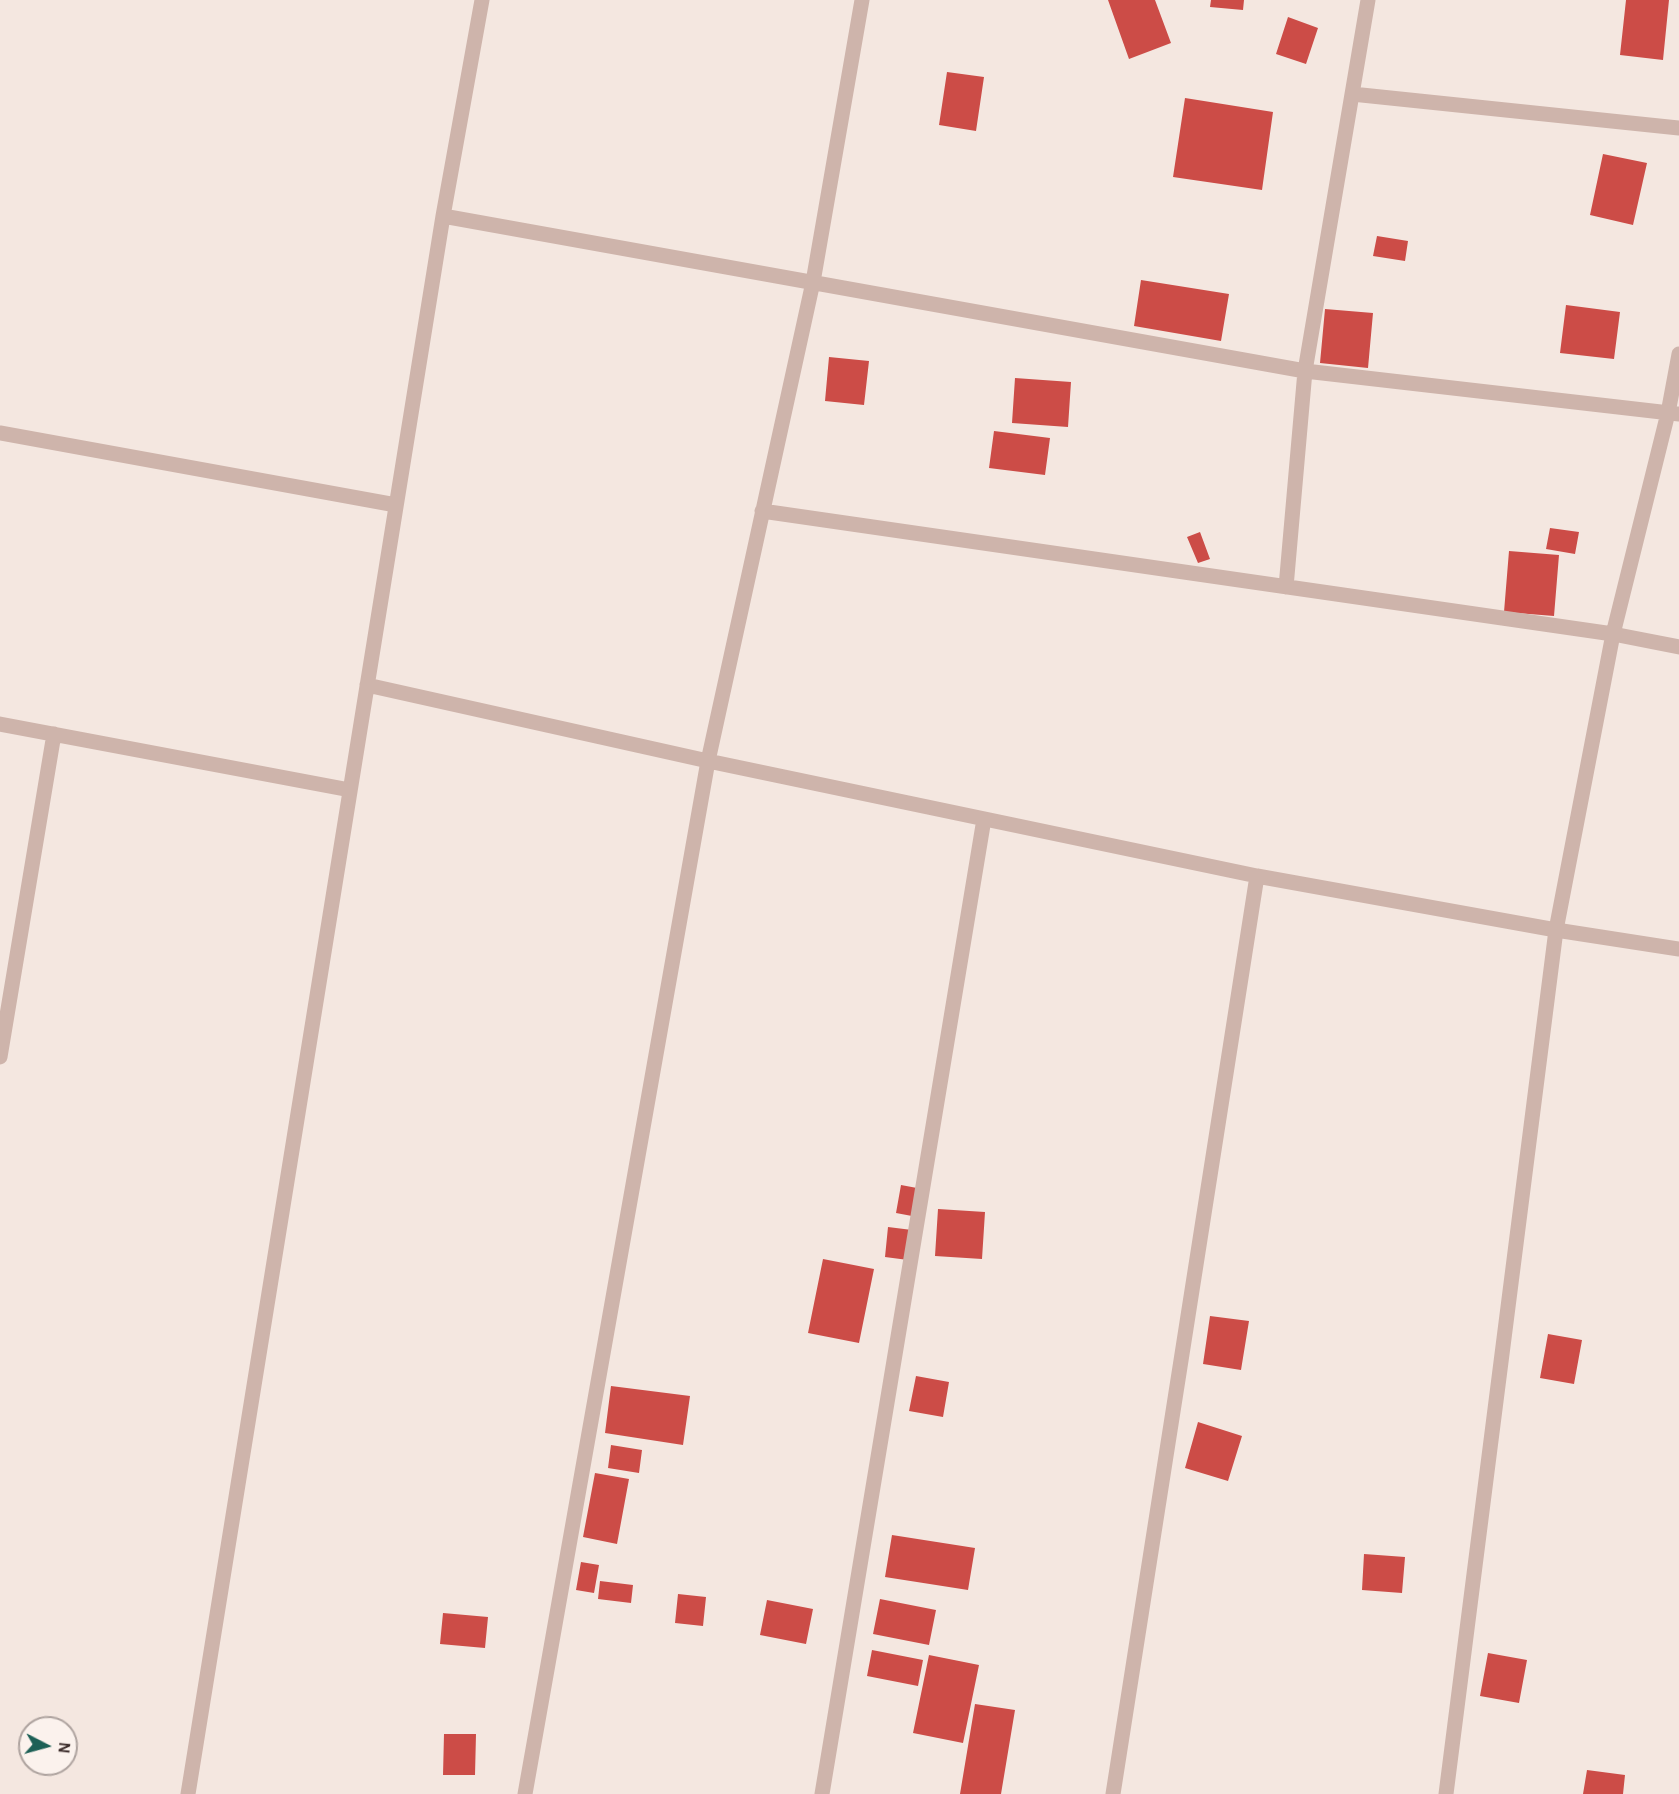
<!DOCTYPE html>
<html>
<head>
<meta charset="utf-8">
<style>
	body { margin:0 }
	#map { position:relative; width:1679px; height:1794px; overflow:hidden; background:#f4e7e0; font-family:"Alegreya Sans",sans-serif }
	canvas { display:block }
	.north { position:absolute; left:18px; top:1716px; width:60px; height:60px; box-sizing:border-box; background:#fbf2ed; border:2px solid #aea39f; border-radius:50%; rotate:96deg; font-size:16px; font-weight:700; line-height:24px; text-align:center; color:#3b2c2a }
	.north::after { content:''; display:block; margin:auto; width:21px; height:27px; background:#1d6056; clip-path:polygon(50% 0,100% 100%,50% 72%,0 100%) }
</style>
</head>
<body>
<div id="map">
<canvas width="1679" height="1794"></canvas>
<div class="north">N</div>
</div>
<script>
const c = document.querySelector('canvas').getContext('2d');
c.lineJoin = 'round';
function paint(path, color) { c.fillStyle = color; c.fill(path, 'evenodd'); }
const toPath = rows => new Path2D(rows.map(r => 'M' + r).join(''));
function stroke(path, color, width, dash) { c.strokeStyle = color; c.lineWidth = width; c.lineCap = dash ? 'butt' : 'round'; c.setLineDash(dash || []); c.stroke(path); }
paint(toPath([
	[1108,0,1155,0,1171,43,1129,59],
	[1211,0,1244,0,1243,10,1210,7],
	[1626,0,1669,0,1663,60,1620,55],
	[1288,17,1318,28,1306,64,1276,54],
	[947,72,984,77,976,131,939,125],
	[1185,98,1273,112,1262,190,1173,177],
	[1603,154,1647,163,1633,225,1590,215],
	[1377,236,1408,241,1405,261,1373,256],
	[1141,280,1229,294,1221,341,1134,326],
	[1566,305,1620,312,1614,359,1560,353],
	[1325,309,1373,313,1368,368,1320,363],
	[829,357,869,361,864,405,825,401],
	[1015,378,1071,382,1068,427,1012,423],
	[994,431,1050,438,1045,475,989,468],
	[1550,528,1579,532,1575,554,1546,549],
	[1200,532,1210,559,1198,563,1187,537],
	[1509,551,1559,555,1554,616,1504,612],
	[901,1185,917,1188,912,1216,896,1213],
	[938,1209,985,1212,982,1259,935,1256],
	[888,1227,912,1230,908,1260,885,1257],
	[823,1259,874,1269,859,1343,808,1333],
	[1210,1316,1249,1321,1241,1370,1203,1364],
	[1548,1334,1582,1340,1574,1384,1540,1378],
	[916,1376,949,1382,943,1417,909,1411],
	[611,1386,690,1396,683,1445,605,1433],
	[1198,1422,1242,1436,1228,1481,1185,1468],
	[611,1445,642,1450,639,1473,608,1468],
	[595,1473,629,1479,617,1544,583,1537],
	[892,1535,975,1548,968,1590,885,1577],
	[1364,1554,1405,1557,1402,1593,1362,1590],
	[581,1562,599,1565,594,1593,576,1590],
	[600,1581,633,1585,631,1603,598,1599],
	[678,1594,706,1597,703,1626,675,1623],
	[880,1599,936,1610,929,1645,873,1634],
	[767,1600,813,1609,806,1644,760,1635],
	[443,1613,488,1617,485,1648,440,1644],
	[872,1650,923,1660,918,1686,867,1676],
	[1488,1653,1527,1660,1519,1703,1480,1696],
	[929,1655,979,1665,963,1743,913,1733],
	[975,1704,1015,1710,1001,1794,960,1794],
	[444,1734,476,1734,475,1775,443,1775],
	[1587,1770,1625,1775,1623,1794,1583,1794]
]), '#cc4c47');
stroke(toPath([
	[1352,94,1679,128],
	[443,216,1305,371,1679,414],
	[0,433,396,505],
	[762,511,1613,634,1679,647],
	[1286,587,1305,371,1368,0],
	[367,685,708,761,1257,876,1556,930,1679,949],
	[0,724,350,790],
	[0,1057,54,734],
	[188,1794,443,216,482,0],
	[525,1794,708,761,813,282,862,0],
	[822,1794,984,819],
	[1113,1794,1257,876],
	[1446,1794,1556,930,1613,634,1668,413,1679,354]
]), '#ceb4ab', 15);
</script>
</body>
</html>
